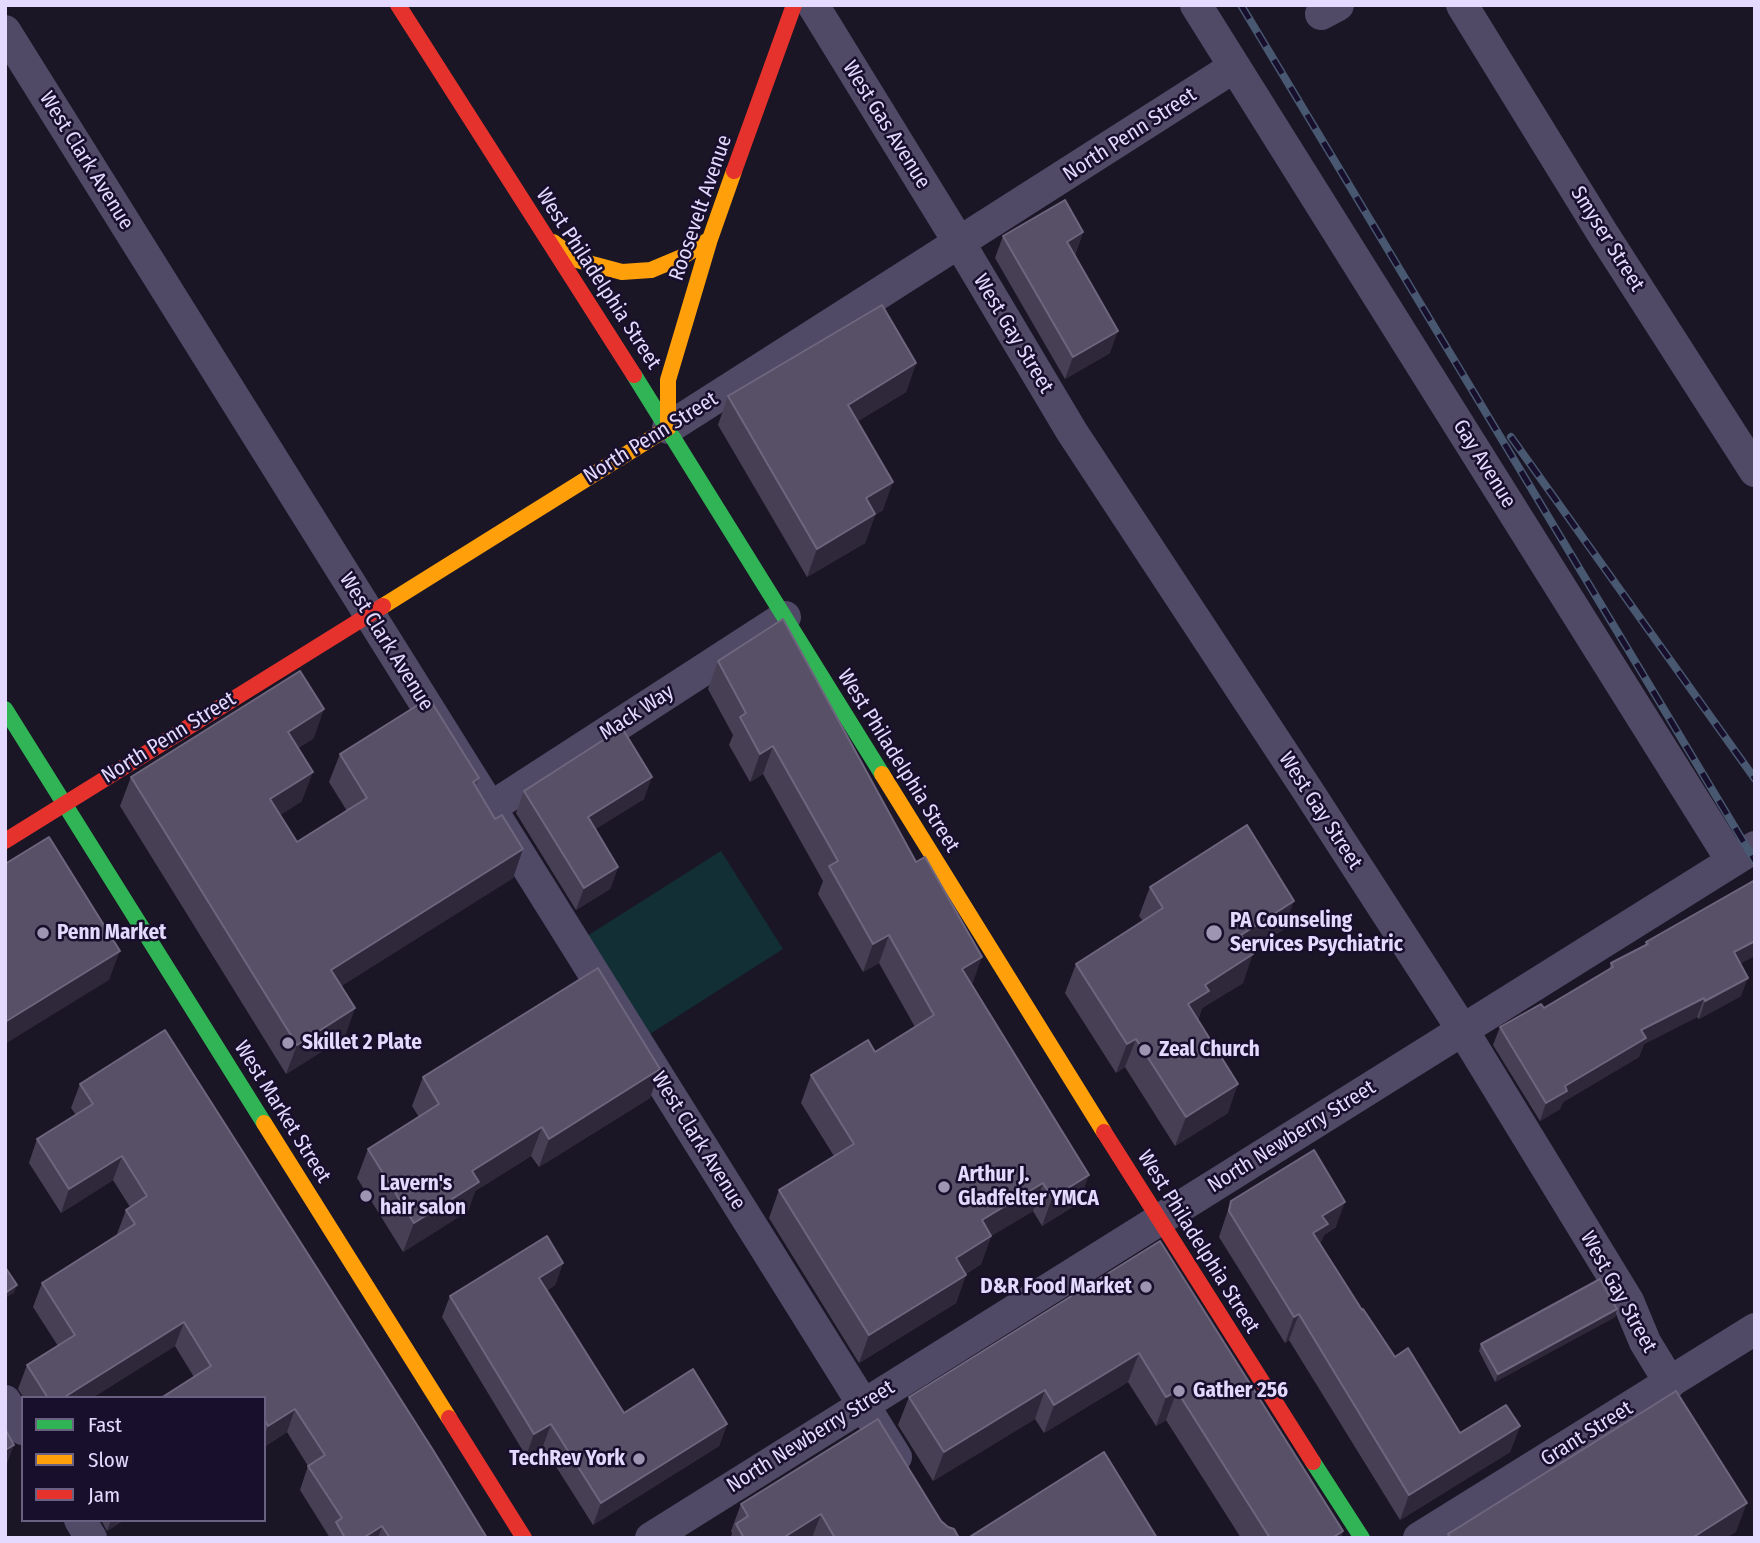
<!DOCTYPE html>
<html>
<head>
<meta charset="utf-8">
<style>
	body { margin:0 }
	#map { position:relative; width:1760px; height:1543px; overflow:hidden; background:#1b1626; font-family:"Fira Sans Condensed",sans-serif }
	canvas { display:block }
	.frame { position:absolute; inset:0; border:7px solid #e4daff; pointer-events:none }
	.legend { position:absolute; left:21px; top:1396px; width:245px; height:126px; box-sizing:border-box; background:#180f2d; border:2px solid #6a6081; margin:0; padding:9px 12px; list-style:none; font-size:21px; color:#e4daff }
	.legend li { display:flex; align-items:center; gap:14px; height:35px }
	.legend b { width:35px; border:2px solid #6a6081 }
</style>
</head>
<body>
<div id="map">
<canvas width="1760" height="1543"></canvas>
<div class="frame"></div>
<ul class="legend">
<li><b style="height:9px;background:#30b455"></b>Fast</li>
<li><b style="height:9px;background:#ff9f0a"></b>Slow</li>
<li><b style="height:9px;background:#e5322d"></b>Jam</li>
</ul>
</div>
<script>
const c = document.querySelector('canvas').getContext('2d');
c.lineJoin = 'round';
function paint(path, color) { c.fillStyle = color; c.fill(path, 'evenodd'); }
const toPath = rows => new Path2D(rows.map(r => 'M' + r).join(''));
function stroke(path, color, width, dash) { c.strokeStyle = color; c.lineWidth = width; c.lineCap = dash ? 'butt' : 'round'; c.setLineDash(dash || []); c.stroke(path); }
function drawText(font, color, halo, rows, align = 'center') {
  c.font = font + ' "Fira Sans Condensed",sans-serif'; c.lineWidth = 5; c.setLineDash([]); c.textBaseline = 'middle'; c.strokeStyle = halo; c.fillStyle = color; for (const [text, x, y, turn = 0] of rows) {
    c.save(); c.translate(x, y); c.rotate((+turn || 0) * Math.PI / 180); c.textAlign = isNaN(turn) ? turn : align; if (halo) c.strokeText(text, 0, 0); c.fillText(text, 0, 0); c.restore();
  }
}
paint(toPath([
	[721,851,783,949,650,1034,587,936]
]), '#122f35');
stroke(toPath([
	[813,5,960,244,1072,432,1308,791,1462,1029,1628,1301,1645,1342,1670,1383],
	[1196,5,1732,861],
	[1462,5,1603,234,1755,471],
	[1321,14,1338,5],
	[5,31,896,1457],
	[668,428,1234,67],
	[490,808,785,617],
	[5,1401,23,1429],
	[80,1520,91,1538],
	[651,1538,1755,847],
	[1419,1538,1755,1329]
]), '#504a67', 32);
stroke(toPath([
	[634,375,882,774],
	[5,709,264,1123],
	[1313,1462,1362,1538]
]), '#30b455', 16);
stroke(toPath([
	[553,242,577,260,622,272,651,270,682,257,710,239],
	[383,606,668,428,668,380,710,239,734,171],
	[882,774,1104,1132],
	[264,1123,449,1418]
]), '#ff9f0a', 16);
stroke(toPath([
	[398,5,634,375],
	[734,171,794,5],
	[5,841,383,606],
	[1104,1132,1313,1462],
	[449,1418,524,1538]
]), '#e5322d', 16);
const rail = toPath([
	[1241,5,1755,861],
	[1511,437,1755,779]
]);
stroke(rail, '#495871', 8);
stroke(rail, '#180f2d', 5, [16]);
paint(toPath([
	[1083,232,1075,255,1110,353,1065,379,995,258,1003,236],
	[916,363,906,392,858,421,883,510,875,515,865,543,807,577,718,425,728,396],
	[718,661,972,985,1079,1203,1042,1226,1033,1211,991,1236,981,1264,966,1274,956,1303,859,1363,769,1218,779,1190,834,1156,801,1103,811,1075,875,1052,915,1027,879,963,863,972,818,894,823,881,763,774,750,782,729,745,733,735,708,689],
	[314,738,298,748,302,801,280,815,297,842,347,811,329,782,340,754,479,778,476,786,495,819,523,849,513,878,341,986,345,1037,286,1074,120,806,131,777],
	[524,791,644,799,595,829,618,867,610,889,576,910,516,813],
	[1150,887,1284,929,1251,951,1243,983,1202,1008,1198,1020,1228,1113,1175,1146,1125,1067,1116,1073,1065,993,1076,964,1143,921,1139,916],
	[1646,942,1740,964,1741,996,1699,1019,1697,1017,1644,1044,1639,1057,1563,1102,1560,1109,1540,1121,1493,1045,1500,1027,1544,1008,1609,970,1611,963,1645,945],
	[660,1069,650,1098,539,1167,531,1156,475,1191,468,1211,403,1252,357,1178,368,1149,419,1117,412,1106,423,1077],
	[80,1084,487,1538,330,1538,300,1490,308,1466,287,1432,264,1447,264,1398,194,1377,175,1346,92,1398,24,1398,18,1389,27,1365,58,1346,33,1307,42,1283,118,1235,117,1234,126,1210,130,1207,113,1180,61,1213,29,1163,37,1139,76,1115,71,1108],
	[1231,1201,1336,1227,1324,1235,1320,1244,1362,1310,1395,1357,1460,1433,1520,1426,1510,1452,1400,1520,1289,1340,1285,1343,1219,1237],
	[1160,1241,1343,1531,1341,1538,1241,1538,1166,1420,1156,1426,1128,1382,1044,1433,1035,1419,933,1481,898,1425,909,1397],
	[563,1263,555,1285,546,1291,624,1413,727,1424,719,1446,593,1525,543,1446,526,1456,442,1317,450,1296],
	[1617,1309,1615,1317,1495,1382,1479,1351,1481,1344],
	[741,1504,941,1521,959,1538,731,1538,732,1533,731,1531],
	[101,1520,124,1520,107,1531]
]), '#474054');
paint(toPath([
	[1083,232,1075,254,1059,264,1067,242],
	[1118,331,1110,353,1065,379,1073,357],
	[916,363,906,392,837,434,848,405],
	[893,482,883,510,875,515,865,543,807,577,817,549,866,498],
	[324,709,314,738,277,760,288,732],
	[773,746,763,774,750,782,760,754],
	[313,772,302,801,260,828,270,799],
	[652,777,644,799,580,839,588,817],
	[523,849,513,878,321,999,331,970],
	[618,867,610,889,576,910,584,888],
	[1294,901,1284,929,1230,964,1241,935],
	[889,935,879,963,863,972,873,944],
	[1755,941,1755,956,1727,971,1734,952],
	[120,951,109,980,5,1044,5,1022],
	[1253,954,1243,983,1202,1008,1198,1019,1188,1004,1205,985],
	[982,957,972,985,962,969],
	[1748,978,1741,996,1699,1019,1705,1001],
	[1704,998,1697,1017,1644,1044,1639,1057,1563,1102,1560,1109,1540,1121,1546,1103,1565,1086,1641,1030],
	[355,1008,345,1037,286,1074,297,1045],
	[1136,1039,1125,1067,1116,1073,1127,1044],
	[660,1069,650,1098,539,1167,549,1139],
	[1238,1084,1228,1113,1175,1146,1186,1117],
	[542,1127,531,1156,475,1191,468,1211,403,1252,414,1223,472,1171],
	[122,1156,113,1180,61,1213,69,1189],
	[1089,1175,1079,1203,1042,1226,1052,1198],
	[1043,1183,1033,1211,991,1236,981,1264,946,1286,956,1258,982,1220],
	[1345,1202,1336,1227,1324,1235,1318,1250,1313,1233,1322,1216],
	[563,1263,555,1285,531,1300,539,1278],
	[966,1275,956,1303,859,1363,869,1335],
	[17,1285,14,1293,5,1298,5,1293],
	[1617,1309,1615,1317,1495,1382,1498,1374],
	[1299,1314,1289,1340,1285,1343,1294,1317],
	[184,1322,175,1346,92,1398,63,1398],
	[1139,1353,1128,1382,1044,1433,1054,1405],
	[1045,1390,1035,1419,933,1481,944,1452],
	[1177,1391,1166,1420,1156,1426,1166,1397],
	[295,1409,287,1432,264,1447,264,1437,268,1426],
	[551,1424,543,1446,526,1456,534,1434],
	[727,1424,719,1446,593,1525,601,1503],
	[1520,1426,1510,1452,1400,1520,1409,1495],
	[14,1445,5,1469,5,1450],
	[1747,1503,1736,1532,1727,1538,1692,1538],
	[821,1514,812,1538,785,1538,786,1536],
	[111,1520,124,1520,107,1531],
	[382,1526,378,1538,363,1538],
	[1343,1531,1341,1538,1332,1538]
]), '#2e283a');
const building = toPath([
	[1065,200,1083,232,1067,242,1118,331,1073,357,1003,236,1065,200],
	[882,305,916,363,848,405,893,482,866,498,875,514,817,549,728,396,882,305],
	[783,619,916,862,925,857,982,957,962,969,1089,1175,1052,1198,1043,1183,982,1220,991,1236,956,1258,966,1275,869,1335,779,1190,854,1144,811,1075,868,1040,875,1052,934,1015,889,935,873,944,829,866,838,861,773,746,760,754,740,717,746,713,718,661,783,619],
	[300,671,324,709,288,732,313,772,270,799,297,842,367,798,340,754,429,698,479,778,473,782,495,819,502,815,523,849,331,970,355,1008,297,1045,131,777,300,671],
	[622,728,652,777,588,817,618,867,584,888,524,791,622,728],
	[1247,825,1294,901,1241,935,1253,954,1205,985,1209,991,1188,1004,1238,1084,1186,1117,1136,1039,1127,1044,1076,964,1163,908,1150,887,1247,825],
	[49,837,120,951,5,1022,5,864,49,837],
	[1755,880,1755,941,1734,952,1748,978,1705,1001,1704,998,1641,1030,1646,1038,1565,1086,1567,1091,1546,1103,1500,1027,1541,1004,1544,1008,1613,967,1611,963,1648,944,1646,942,1755,880],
	[598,968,660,1069,549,1139,542,1127,472,1171,479,1182,414,1223,368,1149,439,1104,423,1077,598,968],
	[165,1030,433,1450,487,1538,390,1538,382,1526,363,1538,345,1538,336,1522,342,1518,308,1466,325,1455,295,1409,268,1426,264,1419,264,1398,161,1398,211,1366,184,1322,63,1398,48,1398,27,1365,75,1335,42,1283,135,1224,126,1210,147,1196,122,1156,69,1189,37,1139,93,1104,80,1084,165,1030],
	[1314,1150,1345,1202,1322,1216,1328,1224,1313,1233,1362,1310,1363,1309,1395,1357,1408,1348,1460,1433,1506,1405,1520,1426,1409,1495,1299,1314,1294,1317,1229,1211,1231,1201,1314,1150],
	[547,1236,563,1263,539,1278,624,1413,693,1369,727,1424,601,1503,551,1424,534,1434,450,1296,547,1236],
	[1160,1241,1343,1531,1332,1538,1270,1538,1177,1391,1166,1397,1139,1353,1054,1405,1045,1390,944,1452,909,1397,1160,1241],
	[5,1267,17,1285,5,1293,5,1267],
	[1600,1279,1617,1309,1498,1374,1481,1344,1600,1279],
	[1676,1391,1747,1503,1692,1538,1450,1538,1448,1534,1676,1391],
	[878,1419,941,1521,948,1527,954,1529,959,1538,835,1538,821,1514,786,1536,787,1538,744,1538,736,1524,748,1516,741,1504,878,1419],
	[5,1429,14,1445,5,1450,5,1429],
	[1104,1452,1157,1538,968,1538,1104,1452]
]);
paint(building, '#585066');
stroke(building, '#6e667e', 2);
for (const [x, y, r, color] of [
	[43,933,7,"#9e95b3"],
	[1214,933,9,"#9e95b3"],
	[288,1043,7,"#9e95b3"],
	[1145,1050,7,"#9e95b3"],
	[944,1187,7,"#9e95b3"],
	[366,1196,7,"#9e95b3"],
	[1146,1287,7,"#9e95b3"],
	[1179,1391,7,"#9e95b3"],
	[639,1459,7,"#9e95b3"]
]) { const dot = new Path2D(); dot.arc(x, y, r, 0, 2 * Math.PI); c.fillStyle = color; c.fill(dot); stroke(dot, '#180f2d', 2.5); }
drawText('21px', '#e4daff', '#180f2d', [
	["West Gas Avenue",886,125,58],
	["North Penn Street",1130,135,-33],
	["West Clark Avenue",86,161,58],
	["Roosevelt Avenue",701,208,-71],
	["Smyser Street",1607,239,58],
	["West Philadelphia Street",598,279,57],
	["West Gay Street",1013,334,59],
	["North Penn Street",651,438,-32],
	["Gay Avenue",1484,464,58],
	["West Clark Avenue",386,642,58],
	["Mack Way",637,713,-33],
	["North Penn Street",169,738,-32],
	["West Philadelphia Street",898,761,58],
	["West Gay Street",1320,811,57],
	["West Market Street",282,1112,58],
	["North Newberry Street",1292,1137,-32],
	["West Clark Avenue",698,1141,58],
	["West Philadelphia Street",1198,1242,58],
	["West Gay Street",1618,1292,61],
	["Grant Street",1587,1434,-32],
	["North Newberry Street",811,1437,-32]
]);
drawText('bold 21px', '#e4daff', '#180f2d', [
	["PA Counseling",1230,921],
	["Services Psychiatric",1230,945],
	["Penn Market",57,933],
	["Skillet 2 Plate",302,1043],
	["Zeal Church",1159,1050],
	["Arthur J.",958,1175],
	["Gladfelter YMCA",958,1199],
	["Lavern's",380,1184],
	["hair salon",380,1208],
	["D&R Food Market",1132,1287,"right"],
	["Gather 256",1193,1391],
	["TechRev York",625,1459,"right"]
], 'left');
</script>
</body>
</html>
